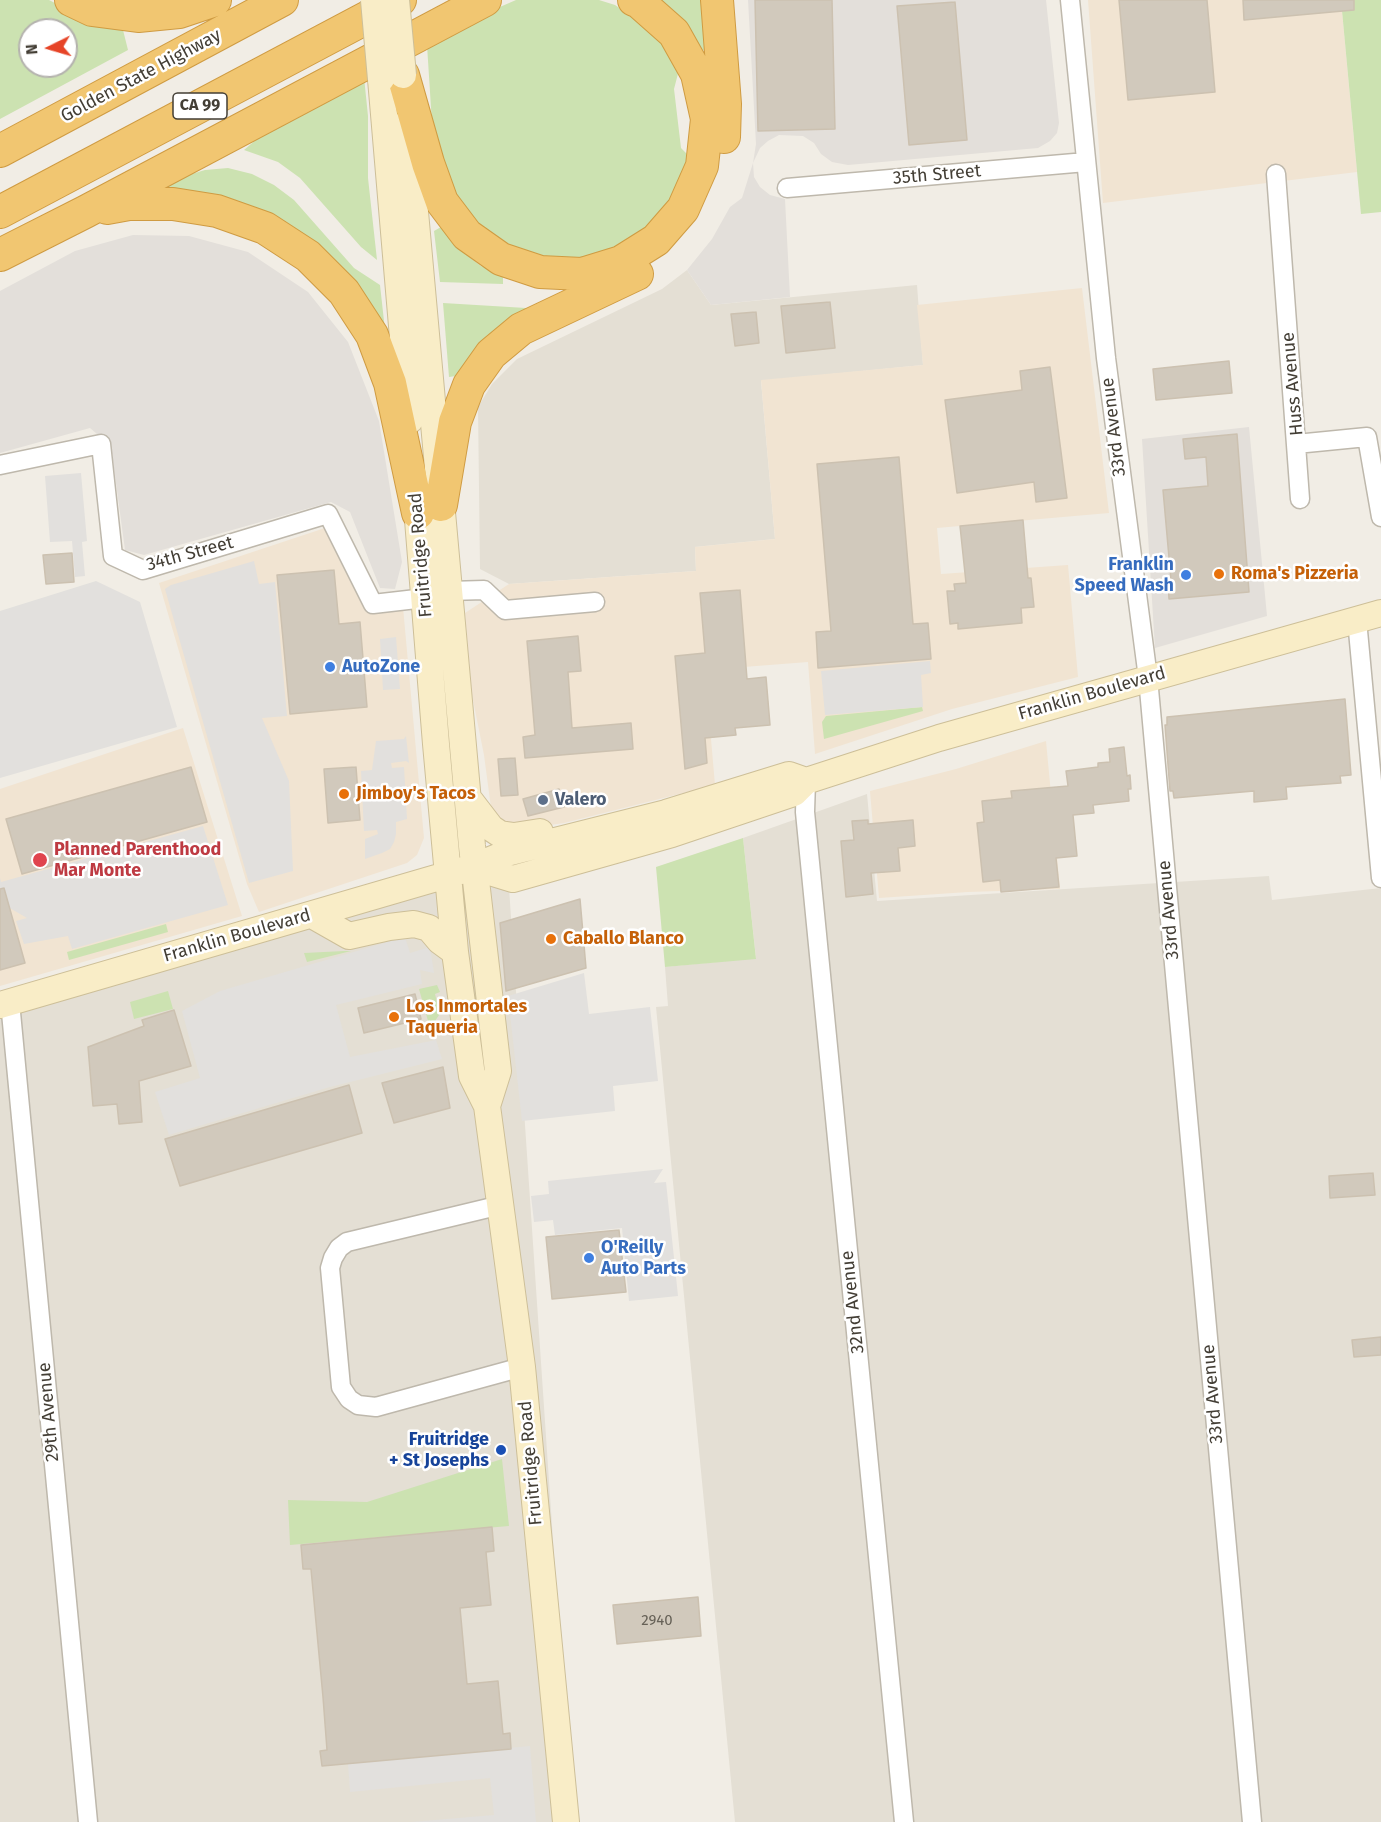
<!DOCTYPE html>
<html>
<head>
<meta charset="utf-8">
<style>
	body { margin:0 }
	#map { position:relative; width:1381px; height:1822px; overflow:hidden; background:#f1ede5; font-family:"Fira Sans",sans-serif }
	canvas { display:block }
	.north { position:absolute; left:18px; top:18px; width:60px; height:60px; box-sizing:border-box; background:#fff; border:2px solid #b4b2ae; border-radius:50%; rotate:265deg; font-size:16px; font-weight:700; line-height:24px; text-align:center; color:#433e35 }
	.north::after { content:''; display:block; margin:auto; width:21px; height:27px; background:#e64427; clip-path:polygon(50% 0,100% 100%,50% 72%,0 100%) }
</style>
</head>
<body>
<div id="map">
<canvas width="1381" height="1822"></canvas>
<div class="north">N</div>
</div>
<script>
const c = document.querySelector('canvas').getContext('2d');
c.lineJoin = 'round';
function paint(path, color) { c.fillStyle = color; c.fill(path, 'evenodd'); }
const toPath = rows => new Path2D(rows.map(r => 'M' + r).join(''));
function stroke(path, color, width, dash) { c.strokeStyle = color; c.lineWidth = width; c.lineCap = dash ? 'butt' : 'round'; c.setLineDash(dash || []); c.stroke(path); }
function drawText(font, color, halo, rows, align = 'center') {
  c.font = font + ' "Fira Sans",sans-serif'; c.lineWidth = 5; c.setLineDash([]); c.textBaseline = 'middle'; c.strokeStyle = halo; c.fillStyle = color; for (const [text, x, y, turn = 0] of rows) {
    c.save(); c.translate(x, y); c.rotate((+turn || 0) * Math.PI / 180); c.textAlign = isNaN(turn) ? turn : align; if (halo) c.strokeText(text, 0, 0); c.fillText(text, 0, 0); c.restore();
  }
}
paint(toPath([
	[687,270,711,305,917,285,923,365,761,381,775,539,695,547,696,571,509,584,480,569,478,407,492,384,517,359,662,289],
	[867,794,877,901,1269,876,1272,900,1381,888,1381,1822,735,1822,656,1007,668,1006,665,967,756,958,743,838],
	[507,858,572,1822,0,1822,0,1010]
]), '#e4dfd4');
paint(toPath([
	[1088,0,1341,0,1357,172,1103,203],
	[1082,288,1109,513,937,528,941,574,1068,565,1078,677,952,709,815,754,808,662,705,670,715,785,564,823,516,830,492,815,484,755,472,695,465,613,509,584,696,571,695,547,775,539,761,380,923,365,917,305],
	[328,527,369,607,403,607,424,838,417,855,407,863,259,912,247,884,159,583],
	[183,728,242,916,0,986,0,789],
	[1046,741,1060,889,968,892,879,898,870,791,956,769]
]), '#f1e4d2');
paint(toPath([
	[748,0,1046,0,1059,123,1057,133,1050,141,1038,148,848,165,832,162,821,154,814,143,803,136,779,135,768,141,760,148,753,163,754,177,760,187,770,195,785,199,790,297,711,305,687,270,712,239,730,207,742,198,753,163,756,144],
	[133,235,189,236,248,252,308,292,348,342,379,421,402,562,395,589,380,588,350,512,331,502,144,555,125,550,111,446,90,428,0,453,0,291,75,251],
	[1249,427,1267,616,1155,648,1142,439]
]), '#e3dfda');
paint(toPath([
	[0,0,49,0,82,17,122,26,128,50,0,119],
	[30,30,66,30,66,66,30,66],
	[516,0,599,0,615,5,642,23,667,45,680,66,674,89,681,148,695,162,685,187,620,254,555,264,513,253,454,203,433,139,427,45,486,13],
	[641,0,707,0,709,50,693,51],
	[1341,0,1381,0,1381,212,1361,214],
	[364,77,368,116,368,178,377,260,361,247,300,178,278,162,244,150,258,138],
	[228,168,252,174,274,185,294,200,354,268,380,285,385,330,337,275,161,188,185,176,205,170],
	[441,227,459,249,481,266,503,275,503,284,440,282,434,231],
	[443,303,526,308,527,316,463,375,449,377],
	[922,707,923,711,824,739,822,722,826,716],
	[743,838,756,959,665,967,656,867],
	[166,924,168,932,69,960,67,952],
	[344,951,351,951,307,962,304,953],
	[437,985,440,992,435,994,438,1006,443,1005,444,1008,430,1028,419,989],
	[168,991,173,1009,134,1019,130,1002],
	[502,1459,509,1526,290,1545,288,1500,367,1502]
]), '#cce2b1');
paint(toPath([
	[81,473,87,541,82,542,85,576,75,577,72,541,50,542,45,476],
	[254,561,259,584,275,582,287,716,262,718,289,781,293,871,249,883,165,589,171,585],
	[96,581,140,602,177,727,0,778,0,611],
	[396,637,400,689,383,690,380,639],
	[930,661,931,673,921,675,923,707,825,715,821,671],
	[406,736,409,763,406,761,391,763,392,768,404,767,407,819,396,822,396,834,394,842,390,849,382,853,365,859,365,839,378,834,377,830,364,831,361,771,372,770,376,741,404,739],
	[203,826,228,905,72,949,68,936,24,944,16,921,27,918,8,907,0,909,0,878,1,882],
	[405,937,410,953,430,947,434,973,420,970,422,984,336,1005,350,1057,436,1040,442,1059,330,1087,169,1135,155,1092,200,1078,182,1011,220,991],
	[584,973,589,1014,650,1007,658,1081,613,1086,615,1111,522,1121,508,996],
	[663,1169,654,1183,666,1182,678,1296,629,1301,622,1228,555,1235,553,1220,534,1222,531,1196,549,1194,548,1181],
	[530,1746,536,1822,411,1822,494,1815,490,1778,350,1792,348,1763]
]), '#e2e0dd');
const building = toPath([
	[755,0,832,0,835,129,758,131,755,0],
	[1119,0,1207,0,1215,92,1128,100,1119,0],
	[1243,0,1354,0,1354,10,1244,20,1243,0],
	[955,2,967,140,909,145,897,6,955,2],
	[830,302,835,348,786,353,781,306,830,302],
	[756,312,759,343,735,346,731,314,756,312],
	[1229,361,1232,393,1156,400,1153,369,1229,361],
	[1050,367,1067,498,1036,502,1034,482,957,493,945,400,1022,390,1020,371,1050,367],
	[1237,434,1249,592,1169,599,1168,580,1171,580,1163,490,1208,486,1206,457,1185,459,1183,439,1237,434],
	[899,457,913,624,928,623,931,659,818,668,816,632,831,631,817,464,899,457],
	[1023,520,1028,578,1031,578,1034,607,1021,608,1022,623,958,629,958,623,950,624,947,591,955,591,954,584,966,583,960,526,1023,520],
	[72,553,74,582,46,584,43,555,72,553],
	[334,570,339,624,360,622,367,707,290,714,277,575,334,570],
	[740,590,747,679,766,677,770,725,735,728,736,735,705,738,707,763,685,769,675,656,705,653,700,593,740,590],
	[578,636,581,671,568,672,572,728,631,723,633,749,525,758,523,737,535,735,527,641,578,636],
	[1345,699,1351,775,1340,776,1341,783,1286,787,1287,799,1254,802,1254,791,1174,798,1173,791,1170,791,1165,725,1167,725,1167,717,1345,699],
	[1124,747,1127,776,1130,775,1131,789,1128,789,1129,801,1093,805,1094,813,1073,815,1077,856,1056,858,1059,887,1001,892,1000,880,983,882,977,823,984,822,982,801,1012,798,1011,791,1068,786,1066,771,1098,767,1098,763,1110,762,1109,749,1124,747],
	[515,758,518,795,501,796,498,759,515,758],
	[191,767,207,822,22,874,6,819,191,767],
	[356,767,360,820,328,823,324,769,356,767],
	[559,789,564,807,528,816,523,799,559,789],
	[868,820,868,824,913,820,915,846,898,848,900,871,871,873,873,894,846,897,841,841,854,840,852,821,868,820],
	[4,888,25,963,0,970,0,889,4,888],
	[580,899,586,968,506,991,500,923,580,899],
	[415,994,421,1019,364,1033,358,1008,415,994],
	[174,1010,191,1066,139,1081,142,1122,119,1124,117,1104,93,1106,88,1047,144,1026,142,1020,174,1010],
	[443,1067,450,1108,394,1123,382,1083,443,1067],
	[349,1085,362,1133,180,1186,165,1139,349,1085],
	[1373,1173,1375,1195,1330,1198,1329,1176,1373,1173],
	[619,1230,626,1292,552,1299,546,1237,619,1230],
	[1381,1337,1381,1355,1354,1357,1352,1340,1381,1337],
	[492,1527,494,1551,486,1552,491,1605,460,1608,467,1684,498,1681,503,1734,510,1733,511,1749,322,1766,320,1751,327,1750,323,1697,311,1569,303,1569,301,1545,492,1527],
	[698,1597,701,1636,617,1644,613,1605,698,1597]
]);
paint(building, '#d1c9bc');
stroke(building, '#ccc1b0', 1.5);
const street = toPath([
	[1070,0,1106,358,1148,678,1252,1822],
	[1276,174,1300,499],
	[787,188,1086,162],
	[1296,444,1367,437,1381,517],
	[0,465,101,444,113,556,143,570,328,514,373,604,425,598],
	[449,591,484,590,505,610,595,602],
	[1357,620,1381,878],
	[806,781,805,812,904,1822],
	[10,1002,88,1822],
	[501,1205,347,1242,339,1248,333,1258,330,1268,341,1387,349,1399,358,1405,376,1407,522,1367]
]);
const secondary = toPath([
	[381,79,410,420],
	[407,123,472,846,498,1071,487,1106],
	[416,495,436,744,455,952,472,1076,487,1106,522,1367,566,1822],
	[468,798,491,828,500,834,514,836,540,832],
	[474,867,513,879,672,834,794,793,806,781,939,738,1381,613],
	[312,915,349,936,389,927,414,924,429,928,440,941,455,952],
	[0,1005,474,867,507,853,666,813,789,775,806,781]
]);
const highway = toPath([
	[71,0,92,10,138,16,179,12,215,0],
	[717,0,725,104,724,137],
	[403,75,428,163,442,202,467,235,501,259,540,272,582,274,621,262,656,240,683,209,702,166,707,119,697,74,674,33,639,2,634,0],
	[0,151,282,0],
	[107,208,129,204,173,204,217,211,265,228,308,256,344,292,372,335,390,383,418,513],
	[0,212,400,0],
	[0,255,85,212,485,0],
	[441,505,455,422,469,385,491,354,521,329,637,274]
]);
stroke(street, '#beb8ac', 21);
stroke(secondary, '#cdbf98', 28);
stroke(highway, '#cf9b42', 34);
stroke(street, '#fff', 18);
stroke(secondary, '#f9edc7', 26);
stroke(highway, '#f1c671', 32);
const secondaryBridge = toPath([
	[374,0,381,79],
	[396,0,403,75]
]);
stroke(secondaryBridge, '#cdbf98', 28, []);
stroke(secondaryBridge, '#f9edc7', 26);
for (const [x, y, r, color] of [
	[1219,574,6,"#e8710a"],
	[1186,575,6,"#3f7fe0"],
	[330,667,6,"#3f7fe0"],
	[344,794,6,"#e8710a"],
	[543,800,6,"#5c6f8a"],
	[40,860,8,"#e0444e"],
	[551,939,6,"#e8710a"],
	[394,1017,6,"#e8710a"],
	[589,1258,6,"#3f7fe0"],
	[501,1450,6,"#1a4fb4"]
]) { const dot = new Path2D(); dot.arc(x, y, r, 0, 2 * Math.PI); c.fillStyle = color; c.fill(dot); stroke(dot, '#fff', 2); }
drawText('15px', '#666157', null, [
	["2940",657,1621]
]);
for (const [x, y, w] of [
	[200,106,54]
]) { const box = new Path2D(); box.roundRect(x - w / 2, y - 13, w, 26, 4.5); c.fillStyle = '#fff'; c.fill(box); stroke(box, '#433e35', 1.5); }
drawText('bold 16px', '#433e35', null, [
	["CA 99",200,106]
]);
drawText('18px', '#433e35', '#fff', [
	["Golden State Highway",141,76,-28],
	["35th Street",937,175,-5],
	["Huss Avenue",1293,384,-95],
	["33rd Avenue",1114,427,-97],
	["34th Street",190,554,-15],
	["Fruitridge Road",421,555,-95],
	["Franklin Boulevard",1092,694,-16],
	["33rd Avenue",1169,910,-95],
	["Franklin Boulevard",237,936,-16],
	["32nd Avenue",853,1302,-96],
	["33rd Avenue",1213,1394,-95],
	["29th Avenue",49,1412,-95],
	["Fruitridge Road",531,1463,-95]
]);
drawText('bold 18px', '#366cbe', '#fff', [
	["Franklin",1174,565,"right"],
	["Speed Wash",1174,586,"right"],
	["AutoZone",342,667],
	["O'Reilly",601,1248],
	["Auto Parts",601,1269]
], 'left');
drawText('bold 18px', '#c56008', '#fff', [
	["Roma's Pizzeria",1231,574],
	["Jimboy's Tacos",356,794],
	["Caballo Blanco",563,939],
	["Los Inmortales",406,1007],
	["Taqueria",406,1028]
], 'left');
drawText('bold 18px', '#4e5e75', '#fff', [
	["Valero",555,800]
], 'left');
drawText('bold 18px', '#be3a42', '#fff', [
	["Planned Parenthood",54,850],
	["Mar Monte",54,871]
], 'left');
drawText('bold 18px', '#164399', '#fff', [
	["Fruitridge",489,1440],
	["+ St Josephs",489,1461]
], 'right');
</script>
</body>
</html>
